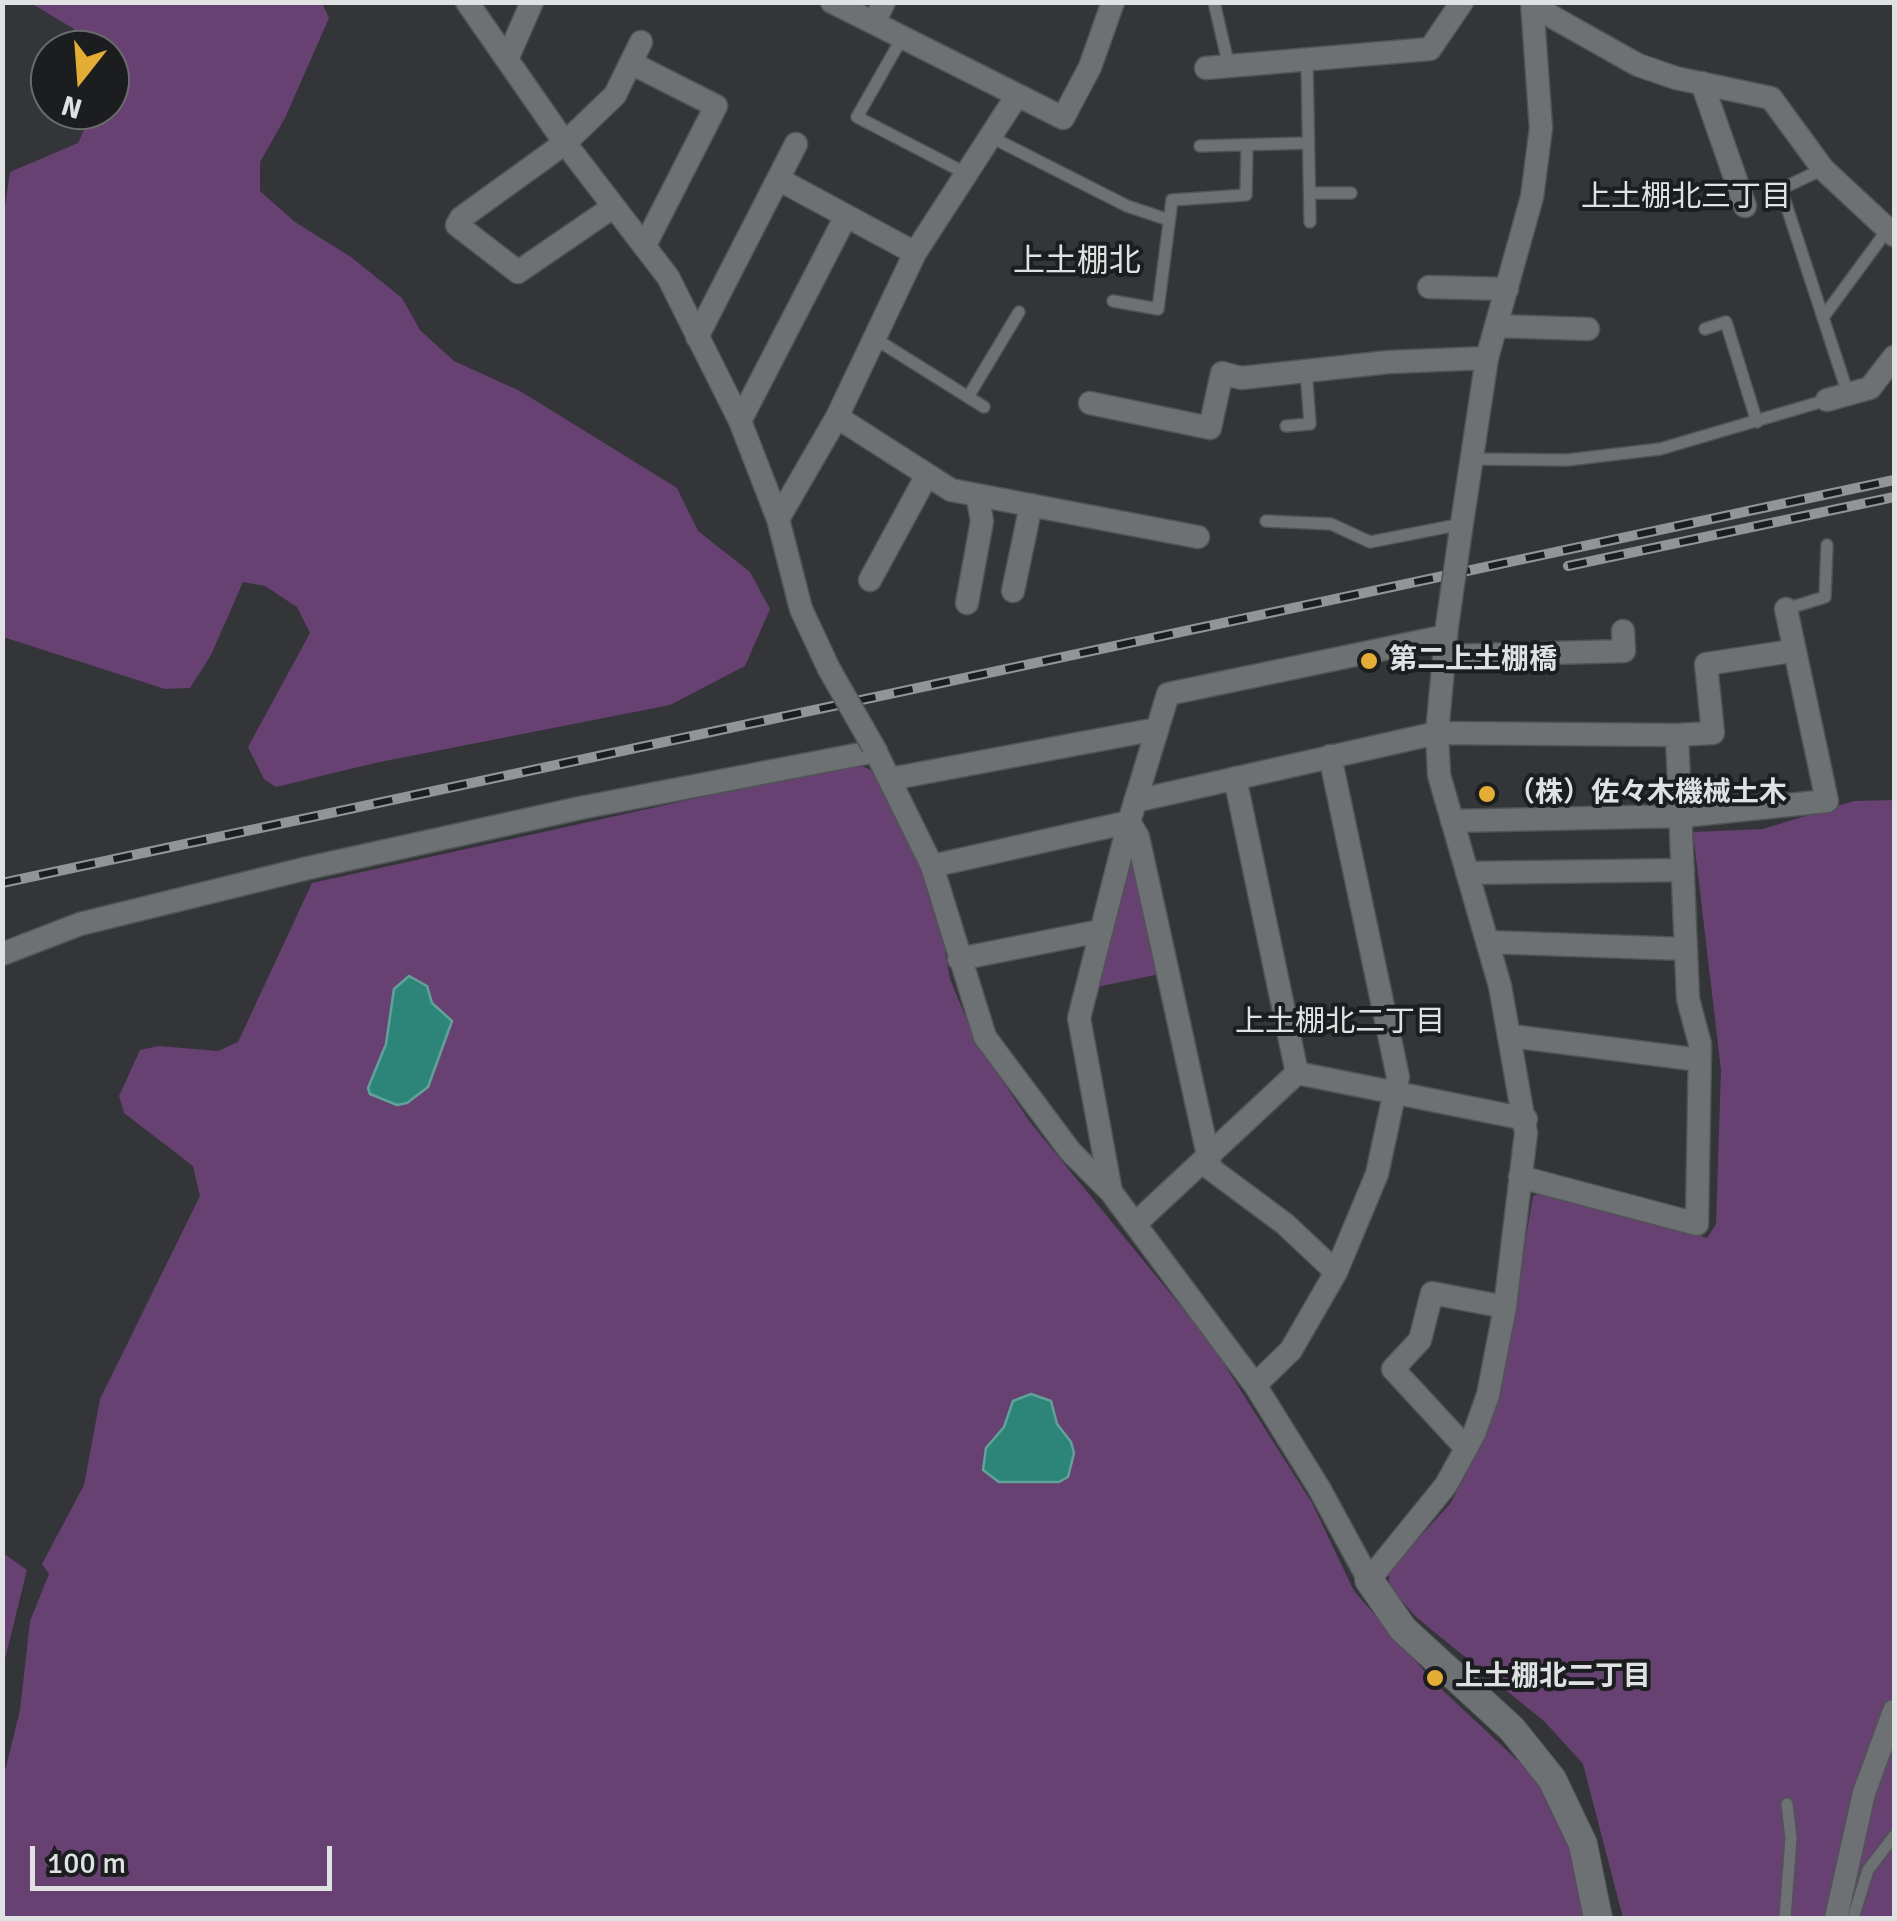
<!DOCTYPE html>
<html>
<head>
<meta charset="utf-8">
<style>
	body { margin:0 }
	#map { position:relative; width:1897px; height:1921px; overflow:hidden; background:#333539; font-family:Signika,sans-serif }
	canvas { display:block }
	.frame { position:absolute; inset:0; border:5px solid #dfe1e3; pointer-events:none }
	.north { position:absolute; left:30px; top:30px; width:100px; height:100px; box-sizing:border-box; background:#1c1d1e; border:2px solid #6a6b6d; border-radius:50%; rotate:197deg; font-size:28px; font-weight:700; line-height:40px; text-align:center; color:#dfe1e3 }
	.north::after { content:''; display:block; margin:auto; width:35px; height:45px; background:#e4ad35; clip-path:polygon(50% 0,100% 100%,50% 72%,0 100%) }
	.scale { position:absolute; left:30px; top:1846px; width:302px; height:45px; box-sizing:border-box; border:5px solid #dfe1e3; border-top:0; padding-left:12px; font-size:30px; line-height:35px; white-space:nowrap; color:#dfe1e3; -webkit-text-stroke:8px #1c1d1e; paint-order:stroke }
</style>
</head>
<body>
<div id="map">
<canvas width="1897" height="1921"></canvas>
<div class="frame"></div>
<div class="north">N</div>
<div class="scale">100 m</div>
</div>
<script>
const c = document.querySelector('canvas').getContext('2d');
c.lineJoin = 'round';
function paint(path, color) { c.fillStyle = color; c.fill(path, 'evenodd'); }
const toPath = rows => new Path2D(rows.map(r => 'M' + r).join(''));
function stroke(path, color, width, dash) { c.strokeStyle = color; c.lineWidth = width; c.lineCap = dash ? 'butt' : 'round'; c.setLineDash(dash || []); c.stroke(path); }
function drawText(font, color, halo, rows, align = 'center') {
  c.font = font + ' Signika,"Noto Sans JP",sans-serif'; c.lineWidth = 8; c.setLineDash([]); c.textBaseline = 'middle'; c.strokeStyle = halo; c.fillStyle = color; for (const [text, x, y, turn = 0] of rows) {
    c.save(); c.translate(x, y); c.rotate((+turn || 0) * Math.PI / 180); c.textAlign = isNaN(turn) ? turn : align; if (halo) c.strokeText(text, 0, 0); c.fillText(text, 0, 0); c.restore();
  }
}
paint(toPath([
	[29,2,322,3,329,18,285,118,260,162,260,191,295,222,351,257,402,298,420,330,454,361,520,391,677,488,698,531,750,572,770,609,745,666,670,705,375,763,276,787,264,779,248,747,310,633,297,607,265,586,243,582,211,655,190,688,165,689,3,637,2,227,10,172,78,143,93,110,110,110,110,50,87,50,74,29],
	[856,763,879,774,937,903,950,979,976,1042,1030,1122,1210,1342,1312,1503,1354,1591,1435,1683,1533,1775,1563,1827,1579,1867,1586,1918,3,1918,2,1783,20,1710,30,1621,49,1574,42,1564,84,1485,100,1399,200,1196,193,1166,124,1113,119,1096,140,1050,159,1046,218,1051,238,1042,312,883],
	[1894,800,1894,1918,1623,1918,1583,1764,1545,1722,1416,1617,1389,1587,1389,1570,1450,1504,1472,1462,1511,1327,1533,1196,1547,1191,1707,1238,1716,1224,1721,1070,1693,832,1763,829,1854,801],
	[1132,853,1160,974,1092,988],
	[3,1553,27,1570,3,1667]
]), '#674171');
const water = toPath([
	[409,976,427,986,432,1003,452,1021,428,1087,407,1103,397,1105,370,1094,368,1088,386,1044,394,989,409,976],
	[1031,1394,1051,1401,1057,1424,1071,1442,1074,1453,1068,1477,1059,1482,999,1482,983,1470,986,1448,1004,1427,1013,1401,1031,1394]
]);
paint(water, '#2d857a');
stroke(water, '#62a19a', 2.5);
const service = toPath([
	[1214,2,1229,67],
	[902,38,857,117,967,174],
	[1307,62,1310,222],
	[991,137,1127,206,1169,220],
	[1200,146,1308,143],
	[1823,169,1781,189,1848,394],
	[1310,193,1351,193],
	[1113,301,1158,309,1172,200,1246,195,1247,146],
	[1824,316,1888,229],
	[1705,329,1726,322,1757,422],
	[877,340,984,407],
	[968,397,1019,312],
	[1286,426,1310,424,1306,369],
	[1472,459,1567,460,1660,449,1827,400],
	[1266,521,1331,524,1370,542,1462,524],
	[1786,609,1825,597,1827,545],
	[1785,1918,1791,1838,1787,1804],
	[1853,1918,1868,1870,1894,1836]
]);
const minor = toPath([
	[467,2,565,143,668,277,740,421,778,519,801,609,829,669],
	[832,2,874,23],
	[884,2,874,23,1063,118,1090,67,1113,2],
	[1533,6,1638,65,1676,78,1771,98,1823,169,1894,235],
	[508,57,532,2],
	[631,63,716,106,645,245],
	[1206,68,1430,49,1462,2],
	[1702,83,1745,206],
	[778,179,915,253],
	[613,207,518,272,457,225,461,218,565,143,615,95,641,42],
	[1429,287,1507,289],
	[1497,326,1588,329],
	[697,337,796,144],
	[1827,400,1870,388,1894,357],
	[1090,403,1210,428,1222,373,1241,378,1389,362,1487,358],
	[837,417,951,490,1198,537],
	[740,421,846,216],
	[778,519,837,417,915,253,1016,97],
	[1460,536,1487,358,1532,197,1541,128,1532,2],
	[870,580,927,475],
	[1013,591,1031,505],
	[967,603,982,521,977,495],
	[1445,656,1624,651,1623,631],
	[1677,735,1713,733,1706,664,1792,651],
	[873,746,932,866,985,1037,1070,1151,1111,1192,1255,1385,1319,1488,1369,1580,1446,1485,1474,1434,1488,1395,1505,1307,1526,1133,1500,986,1439,775,1437,733,1447,626],
	[1330,756,1398,1077,1377,1174,1336,1272],
	[1235,778,1297,1073],
	[890,779,1157,729],
	[1135,801,1437,733,1677,735,1688,999,1700,1044,1697,1224,1520,1177],
	[1452,821,1683,816,1827,801,1786,609],
	[932,866,1129,822,1138,837,1211,1169,1285,1224,1336,1272,1291,1350,1255,1385],
	[1467,873,1683,870],
	[1488,942,1686,949],
	[2,954,80,924,308,868,580,808,876,751],
	[959,959,1100,931],
	[1511,1036,1700,1060],
	[1297,1073,1526,1119],
	[1111,1192,1079,1018,1129,822,1168,694,1446,636],
	[1135,1224,1297,1073],
	[1466,1448,1393,1369,1420,1340,1432,1293,1505,1307],
	[1836,1918,1864,1793,1894,1711]
]);
const tertiary = toPath([
	[1369,1580,1403,1629,1512,1729,1552,1779,1583,1844,1598,1918]
]);
stroke(service, '#515457', 14);
stroke(minor, '#515457', 25);
stroke(tertiary, '#515457', 30);
stroke(service, '#6e7174', 11);
stroke(minor, '#6e7174', 22);
stroke(tertiary, '#6e7174', 28);
const rail = toPath([
	[1568,566,1894,497],
	[2,883,1894,480]
]);
stroke(rail, '#929497', 10);
stroke(rail, '#1c1d1e', 6, [19]);
const minorBridge = toPath([
	[1447,626,1460,536],
	[829,669,873,746]
]);
stroke(minorBridge, '#515457', 25, []);
stroke(minorBridge, '#6e7174', 22);
for (const [x, y, r, color] of [
	[1369,661,10,"#e4ad35"],
	[1487,794,10,"#e4ad35"],
	[1435,1678,10,"#e4ad35"]
]) { const dot = new Path2D(); dot.arc(x, y, r, 0, 2 * Math.PI); c.fillStyle = color; c.fill(dot); stroke(dot, '#1c1d1e', 4); }
drawText('bold 28px', '#dfe1e3', '#1c1d1e', [
	["第二上土棚橋",1389,661],
	["（株）佐々木機械土木",1507,794],
	["上土棚北二丁目",1455,1678]
], 'left');
drawText('30px', '#dfe1e3', '#1c1d1e', [
	["上土棚北三丁目",1686,198],
	["上土棚北二丁目",1340,1023]
]);
drawText('32px', '#dfe1e3', '#1c1d1e', [
	["上土棚北",1077,263]
]);
</script>
</body>
</html>
